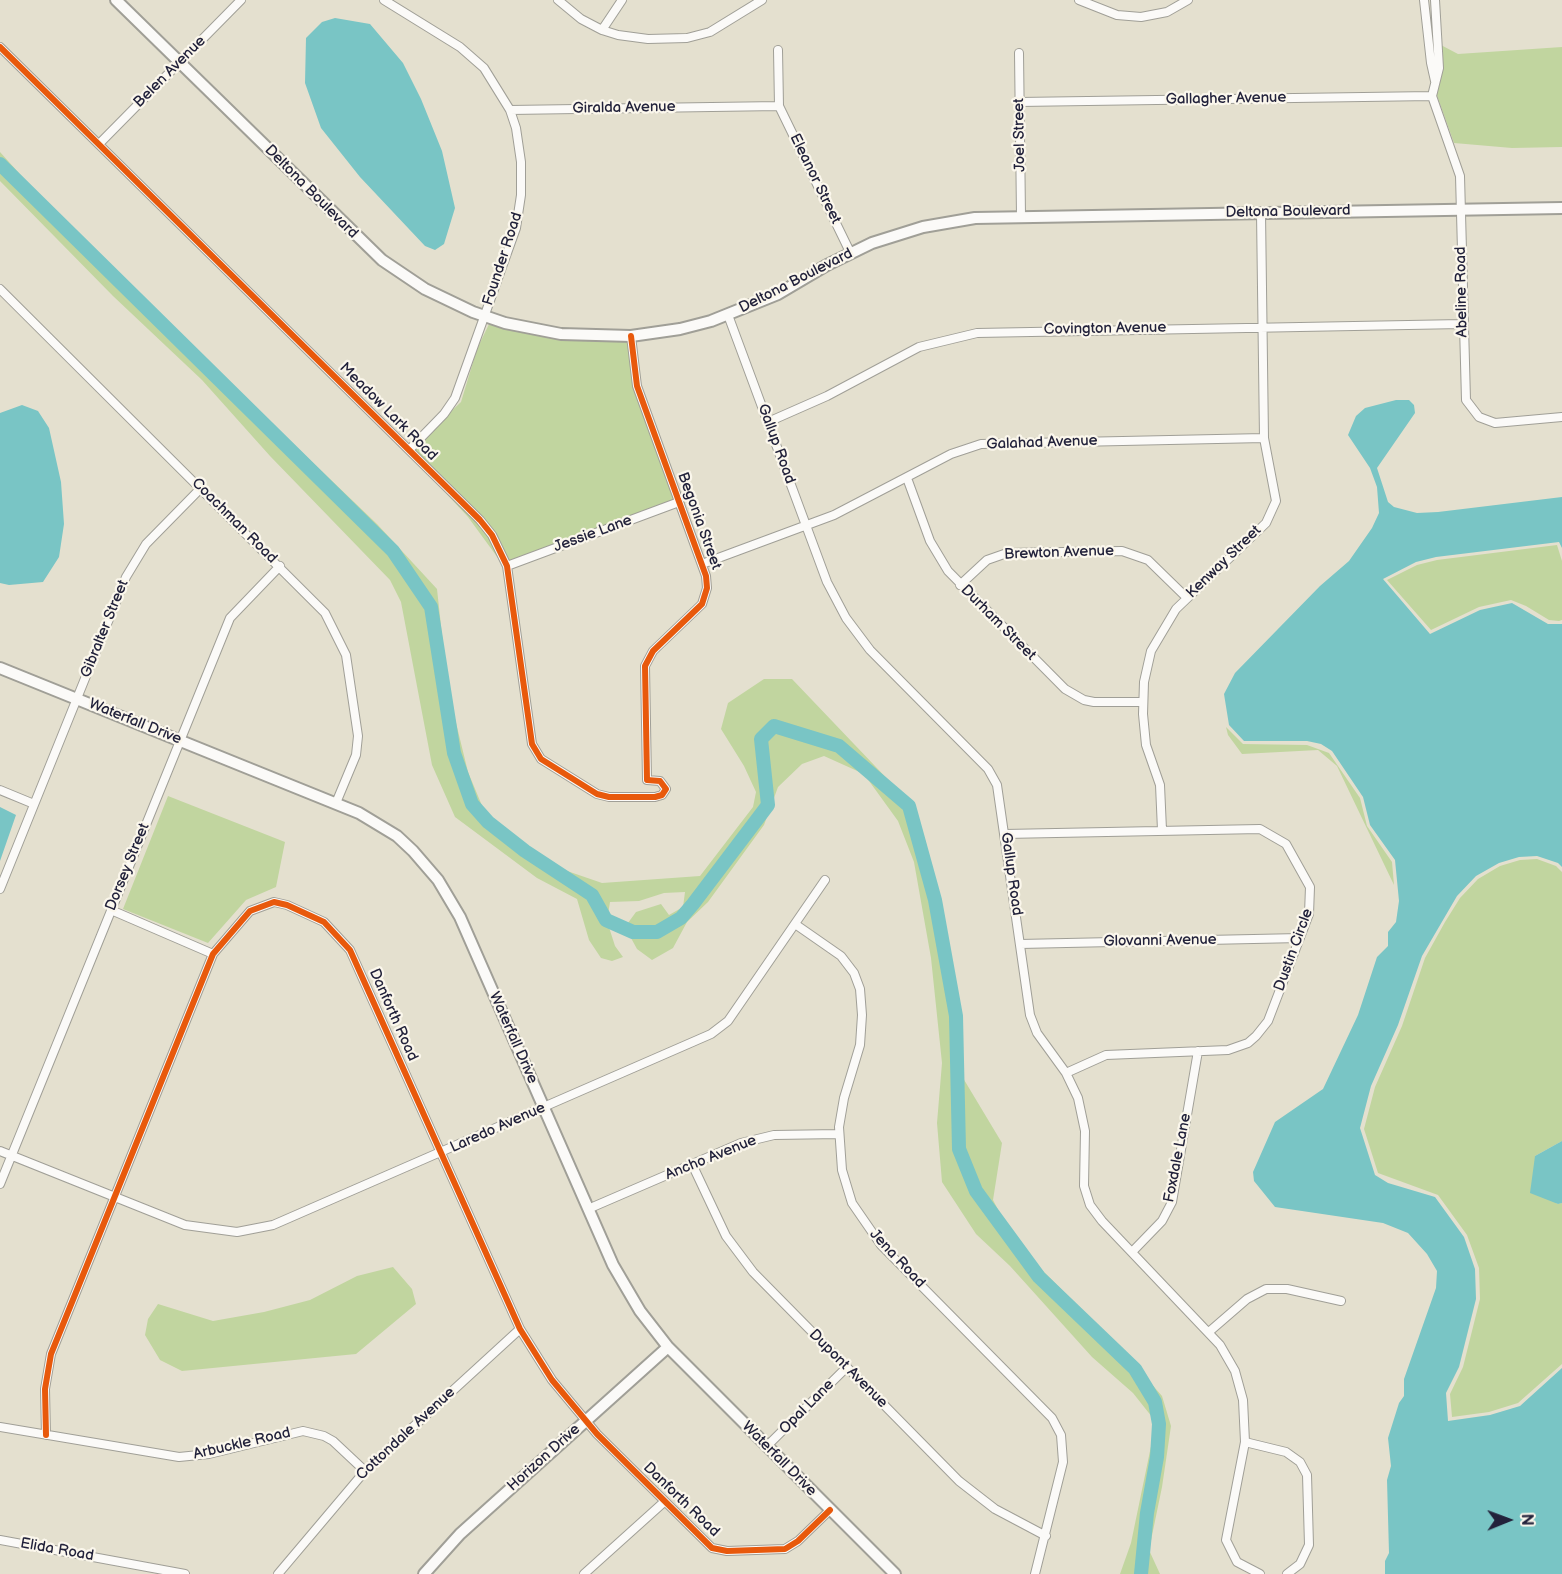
<!DOCTYPE html>
<html>
<head>
<meta charset="utf-8">
<style>
	body { margin:0 }
	#map { position:relative; width:1562px; height:1574px; overflow:hidden; background:#e4e0cf; font-family:"Balsamiq Sans",sans-serif }
	canvas { display:block }
	.north { position:absolute; left:1478px; top:1490px; width:60px; height:60px; -webkit-text-stroke:4px #fbf7ec; paint-order:stroke; rotate:89deg; font-size:16px; font-weight:700; line-height:24px; text-align:center; color:#22223b }
	.north::after { content:''; display:block; margin:auto; width:21px; height:27px; background:#22223b; clip-path:polygon(50% 0,100% 100%,50% 72%,0 100%) }
</style>
</head>
<body>
<div id="map">
<canvas width="1562" height="1574"></canvas>
<div class="north">N</div>
</div>
<script>
const c = document.querySelector('canvas').getContext('2d');
c.lineJoin = 'round';
function paint(path, color) { c.fillStyle = color; c.fill(path, 'evenodd'); }
const toPath = rows => new Path2D(rows.map(r => 'M' + r).join(''));
function stroke(path, color, width, dash) { c.strokeStyle = color; c.lineWidth = width; c.lineCap = dash ? 'butt' : 'round'; c.setLineDash(dash || []); c.stroke(path); }
function drawText(font, color, halo, rows, align = 'center') {
  c.font = font + ' "Balsamiq Sans",sans-serif'; c.lineWidth = 4.5; c.setLineDash([]); c.textBaseline = 'middle'; c.strokeStyle = halo; c.fillStyle = color; for (const [text, x, y, turn = 0] of rows) {
    c.save(); c.translate(x, y); c.rotate((+turn || 0) * Math.PI / 180); c.textAlign = isNaN(turn) ? turn : align; if (halo) c.strokeText(text, 0, 0); c.fillText(text, 0, 0); c.restore();
  }
}
paint(toPath([
	[1439,44,1458,54,1562,47,1562,147,1512,148,1454,143,1434,87],
	[0,152,71,231,377,524,437,589,448,690,468,772,488,820,544,863,602,883,700,876,753,807,756,792,744,766,721,729,728,703,764,679,792,679,916,809,926,843,960,1073,1002,1143,993,1200,1016,1244,1121,1349,1162,1396,1171,1426,1162,1487,1149,1550,1160,1574,1120,1574,1131,1543,1156,1422,1133,1393,1092,1357,1010,1266,976,1234,942,1182,937,1123,942,1063,931,958,914,862,898,821,864,774,824,756,802,764,778,787,764,825,708,902,687,922,673,948,652,960,637,949,625,927,636,912,661,904,669,915,683,907,685,892,664,893,639,901,610,902,607,921,615,946,623,957,612,961,601,958,589,940,577,899,537,878,455,817,432,765,401,602,390,580,270,456,202,380,113,296,0,181],
	[490,322,560,338,633,340,650,433,685,503,506,569,468,517,408,452,461,402,477,349],
	[1557,545,1562,561,1562,620,1559,621,1549,620,1526,606,1511,600,1479,607,1431,630,1387,580,1417,565,1437,560],
	[1226,727,1243,744,1307,745,1329,753,1360,798,1367,826,1392,862,1394,885,1337,766,1318,750,1242,754,1228,735],
	[168,796,285,842,276,887,246,900,208,943,123,909],
	[1537,859,1556,866,1562,872,1562,1141,1535,1156,1557,1204,1562,1203,1562,1364,1518,1403,1489,1412,1452,1417,1450,1394,1463,1367,1480,1299,1479,1268,1467,1235,1438,1195,1378,1173,1364,1129,1375,1087,1402,1026,1425,958,1445,922,1460,898,1478,879,1500,866,1520,860],
	[393,1267,412,1289,416,1304,356,1354,182,1371,160,1360,145,1335,148,1319,158,1304,213,1321,264,1312,310,1300,357,1276]
]), '#c1d59f');
paint(toPath([
	[335,18,370,24,403,63,421,99,442,151,455,208,444,244,435,250,425,246,360,177,321,128,305,83,306,38,322,22],
	[1396,400,1409,400,1414,405,1415,413,1377,468,1388,502,1394,507,1417,513,1438,512,1562,497,1562,548,1559,542,1436,557,1416,562,1383,579,1430,634,1480,610,1512,603,1548,624,1562,624,1562,867,1558,863,1537,856,1519,857,1499,863,1476,876,1457,896,1422,956,1398,1025,1371,1086,1360,1128,1375,1175,1388,1183,1435,1197,1464,1237,1475,1269,1476,1299,1459,1367,1446,1393,1448,1421,1490,1415,1520,1406,1562,1368,1562,1574,1385,1574,1385,1561,1389,1553,1387,1480,1391,1466,1388,1438,1399,1403,1404,1396,1404,1379,1436,1288,1437,1271,1427,1254,1408,1233,1383,1223,1275,1207,1254,1181,1253,1172,1275,1122,1323,1089,1358,1015,1377,957,1388,946,1388,932,1396,922,1399,901,1395,860,1370,825,1363,797,1332,751,1321,744,1307,741,1244,741,1229,725,1224,694,1235,673,1320,586,1349,561,1372,528,1379,513,1377,487,1370,468,1348,435,1356,416,1365,408],
	[22,405,38,411,49,428,61,482,64,524,59,557,43,582,9,585,0,583,0,413],
	[0,807,16,815,0,861],
	[1562,1141,1562,1203,1558,1204,1530,1193,1535,1156]
]), '#79c5c5');
stroke(toPath([
	[0,164,393,551,431,607,454,753,472,804,488,822,525,851,592,895,606,920,633,932,657,932,681,918,693,904,768,805,761,739,774,726,839,746,909,806,935,900,956,1016,959,1149,976,1191,1039,1277,1135,1369,1155,1402,1159,1424,1157,1457,1147,1513,1141,1574]
]), '#79c5c5', 14);
const minor = toPath([
	[384,0,460,47,484,68,510,110,516,128,521,162,521,195,516,228,455,398,444,414,409,450],
	[558,0,581,19,602,30],
	[622,0,602,30,618,35,648,39,687,38,710,32,762,0],
	[1079,0,1117,15,1141,17,1167,12,1188,0],
	[1424,0,1431,63,1435,81],
	[1435,0,1439,68,1432,96,1460,176,1466,400,1479,417,1495,423,1562,417],
	[0,47,480,520,492,535,507,566,532,744,541,759,597,794,609,797,655,797,662,795,666,789,660,781,647,780,645,666,653,651,702,604,707,588,706,576,637,386,631,336],
	[778,50,779,106,850,252],
	[1019,53,1021,216],
	[1019,102,1432,96],
	[510,110,779,106],
	[99,144,241,0],
	[0,289,325,613,346,655,358,736,356,755,336,803],
	[728,315,827,582,846,618,870,650,988,769,997,785,1030,1015,1037,1033,1066,1073,1078,1098,1085,1131,1084,1186,1090,1205,1102,1221,1220,1345,1235,1371,1243,1400,1245,1442],
	[768,422,827,396,919,347,977,333,1462,324],
	[907,478,930,541,948,571,1065,689,1084,700,1094,702,1142,702],
	[702,564,834,515,951,454,981,444,1264,438],
	[507,566,679,502],
	[960,585,987,560,1007,553,1122,551,1148,560,1187,598],
	[0,790,34,804],
	[1162,830,1160,785,1146,745,1143,714,1144,682,1151,651,1176,609,1266,523,1276,501,1264,438,1261,213],
	[1005,834,1260,829,1286,844,1310,887,1309,914,1268,1021,1256,1036,1248,1043,1228,1050,1106,1055,1066,1073],
	[0,889,126,577,146,544,201,488],
	[111,910,213,954],
	[795,924,841,956,854,973,860,989,862,1015,860,1045,844,1098,839,1127,842,1170,852,1203,881,1245,1052,1418,1061,1435,1063,1462,1035,1574],
	[1020,944,1300,938],
	[0,1151,185,1225,237,1232,273,1225,711,1034,728,1021,825,880],
	[692,1164,726,1236,753,1272,959,1481,995,1509,1046,1536],
	[0,1184,230,618,280,566],
	[588,1209,741,1143,774,1135,839,1134],
	[1132,1252,1162,1221,1172,1202,1198,1051],
	[1210,1331,1247,1299,1266,1289,1287,1289,1341,1301],
	[0,1427,179,1457,209,1454,303,1431,324,1436,333,1441,365,1471],
	[46,1435,45,1389,51,1354,213,954,250,911,274,902,287,905,324,922,350,950,520,1329,552,1380,597,1434,712,1548,727,1551,785,1549,798,1541,830,1510],
	[767,1446,847,1367],
	[0,1540,185,1574],
	[278,1574,365,1471,520,1329],
	[584,1574,664,1502],
	[1260,1574,1237,1562,1226,1540,1245,1442,1286,1452,1300,1462,1307,1475,1309,1545,1300,1564,1287,1574]
]);
const tertiary = toPath([
	[0,668,359,813,397,836,413,851,438,880,460,917,613,1265,640,1311,668,1347,895,1574],
	[424,1574,460,1534,668,1347]
]);
const secondary = toPath([
	[116,0,382,260,425,289,473,312,505,323,561,334,631,336,680,329,711,321,778,294,827,265,872,243,923,227,975,218,1562,208]
]);
stroke(minor, '#a09f97', 10);
stroke(tertiary, '#a09f97', 14);
stroke(secondary, '#a09f97', 14);
stroke(minor, '#fbfaf8', 8);
stroke(tertiary, '#fbfaf8', 10);
stroke(secondary, '#fbfaf8', 10);
stroke(toPath([
	[0,47,480,520,492,535,507,566,532,744,541,759,597,794,609,797,655,797,662,795,666,789,660,781,647,780,645,666,653,651,702,604,707,588,706,576,637,386,631,336],
	[46,1435,45,1389,51,1354,213,954,250,911,274,902,287,905,324,922,350,950,520,1329,552,1380,597,1434,712,1548,727,1551,785,1549,798,1541,830,1510]
]), '#e8590c', 6);
drawText('15px', '#22223b', '#fbf7ec', [
	["Belen Avenue",170,72,-45],
	["Gallagher Avenue",1226,99,-1],
	["Giralda Avenue",624,108,-1],
	["Joel Street",1020,135,-91],
	["Eleanor Street",815,179,64],
	["Deltona Boulevard",311,192,45],
	["Deltona Boulevard",1288,212,-1],
	["Founder Road",503,259,-72],
	["Deltona Boulevard",796,281,-27],
	["Abeline Road",1462,292,-91],
	["Covington Avenue",1105,329,-1],
	["Meadow Lark Road",388,412,45],
	["Galahad Avenue",1042,443,-2],
	["Gallup Road",776,444,70],
	["Coachman Road",234,521,45],
	["Begonia Street",699,521,70],
	["Jessie Lane",593,534,-20],
	["Brewton Avenue",1059,553,-2],
	["Kenway Street",1224,562,-44],
	["Durham Street",998,623,45],
	["Gibralter Street",105,629,-68],
	["Waterfall Drive",135,722,22],
	["Dorsey Street",128,867,-68],
	["Gallup Road",1011,874,82],
	["Glovanni Avenue",1160,941,-1],
	["Dustin Circle",1294,950,-70],
	["Danforth Road",393,1015,66],
	["Waterfall Drive",513,1038,66],
	["Laredo Avenue",498,1128,-24],
	["Ancho Avenue",711,1158,-22],
	["Foxdale Lane",1178,1158,-79],
	["Jena Road",897,1259,47],
	["Dupont Avenue",848,1369,45],
	["Opal Lane",807,1407,-45],
	["Cottondale Avenue",406,1434,-43],
	["Arbuckle Road",242,1444,-13],
	["Horizon Drive",544,1458,-42],
	["Waterfall Drive",779,1459,45],
	["Danforth Road",681,1500,44],
	["Elida Road",57,1550,10]
]);
</script>
</body>
</html>
